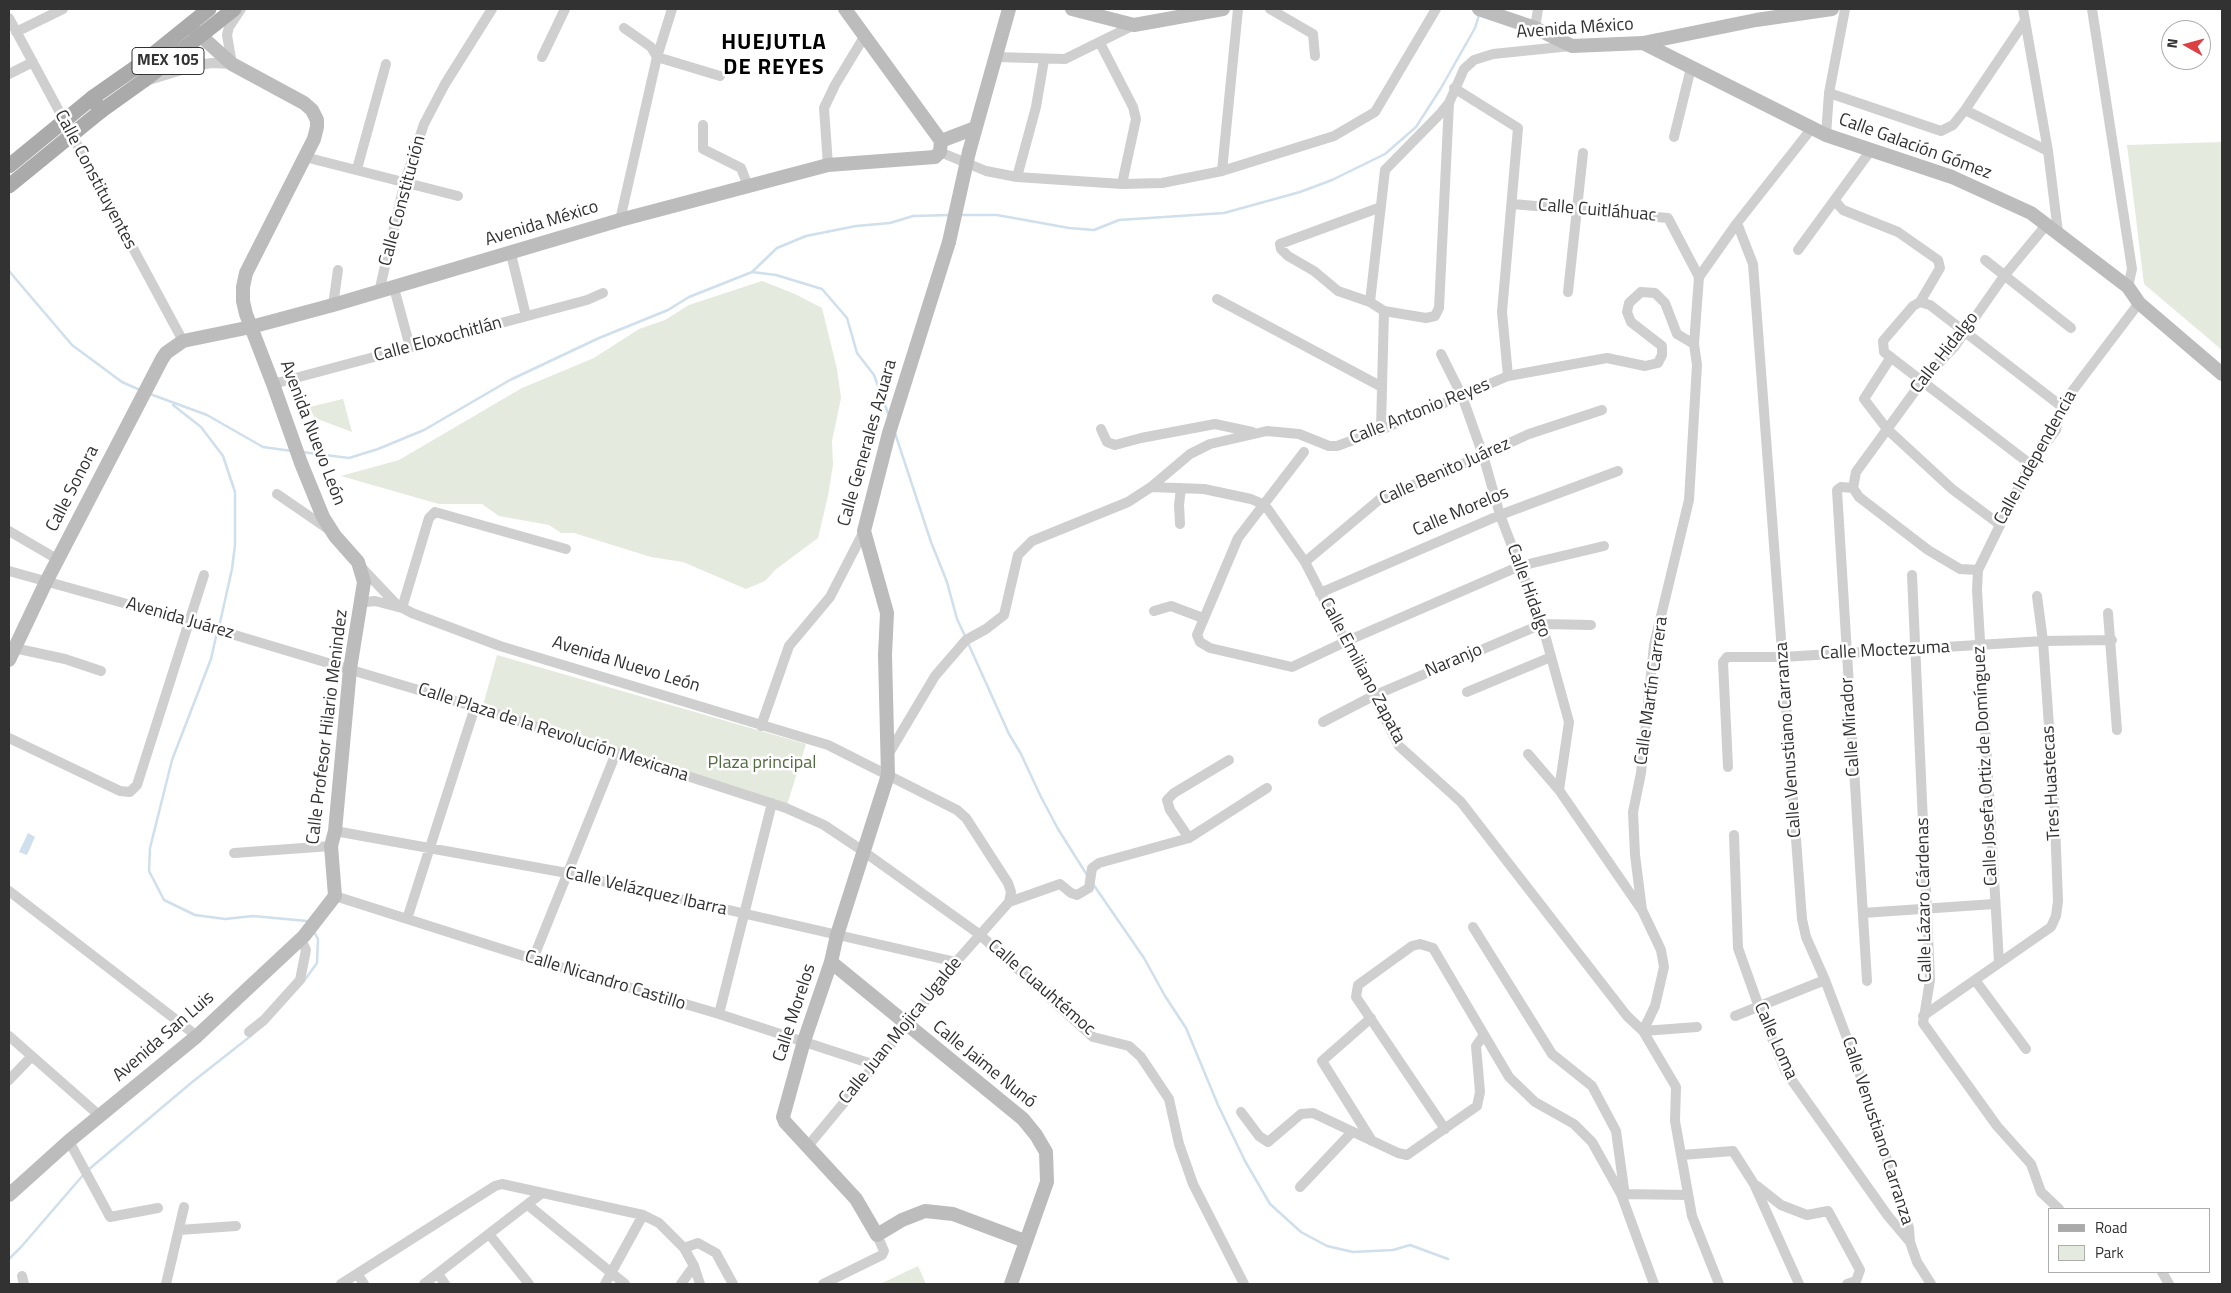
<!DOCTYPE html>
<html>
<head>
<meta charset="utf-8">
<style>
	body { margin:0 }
	#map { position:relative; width:2231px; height:1293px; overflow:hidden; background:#fff; font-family:"Titillium Web",sans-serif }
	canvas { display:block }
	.frame { position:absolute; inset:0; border:10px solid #323232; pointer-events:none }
	.legend { position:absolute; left:2048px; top:1208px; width:162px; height:65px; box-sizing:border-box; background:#fff; border:1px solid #adadad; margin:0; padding:6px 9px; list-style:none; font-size:15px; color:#323232 }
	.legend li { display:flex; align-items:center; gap:10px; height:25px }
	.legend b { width:25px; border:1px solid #adadad }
	.north { position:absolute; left:2161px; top:20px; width:50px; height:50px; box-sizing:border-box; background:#fff; border:1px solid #adadad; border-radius:50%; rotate:277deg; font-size:14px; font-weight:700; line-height:20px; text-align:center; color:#323232 }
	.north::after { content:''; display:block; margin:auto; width:18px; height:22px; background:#dd4042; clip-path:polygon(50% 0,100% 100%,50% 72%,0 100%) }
</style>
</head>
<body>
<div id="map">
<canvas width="2231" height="1293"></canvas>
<div class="frame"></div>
<ul class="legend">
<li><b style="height:6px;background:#aaa"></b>Road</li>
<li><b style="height:14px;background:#e4eade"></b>Park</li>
</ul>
<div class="north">N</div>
</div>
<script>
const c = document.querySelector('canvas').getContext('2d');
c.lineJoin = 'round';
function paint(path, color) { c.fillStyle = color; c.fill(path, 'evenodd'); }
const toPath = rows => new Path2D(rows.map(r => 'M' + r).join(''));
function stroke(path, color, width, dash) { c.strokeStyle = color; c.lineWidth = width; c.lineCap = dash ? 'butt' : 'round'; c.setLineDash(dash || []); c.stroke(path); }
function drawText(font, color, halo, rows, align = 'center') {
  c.font = font + ' "Titillium Web",sans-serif'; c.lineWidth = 5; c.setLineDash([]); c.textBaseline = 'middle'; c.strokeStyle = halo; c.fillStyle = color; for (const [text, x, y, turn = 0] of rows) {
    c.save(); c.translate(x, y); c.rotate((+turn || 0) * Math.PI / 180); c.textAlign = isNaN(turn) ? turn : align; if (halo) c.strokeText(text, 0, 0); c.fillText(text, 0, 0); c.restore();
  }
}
paint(toPath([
	[2222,142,2222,350,2144,284,2127,145],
	[762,281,795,294,822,308,837,369,841,398,832,441,833,465,828,496,818,538,775,570,765,581,746,589,683,562,651,557,574,533,561,533,549,525,499,516,482,504,439,504,341,476,399,460,522,388,594,358,639,329,665,320,689,305],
	[343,399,352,432,315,418,309,407],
	[497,655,806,744,787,805,482,709],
	[918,1266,926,1284,880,1284]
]), '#e4eade');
paint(toPath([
	[28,833,35,837,27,855,19,852]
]), '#cfdfec');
stroke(toPath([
	[960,215,997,215,1069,228,1094,230,1119,220,1224,213,1300,192,1332,180,1385,154,1416,127,1441,88,1475,28,1479,15],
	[9,271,72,345,122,382,140,390],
	[752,272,776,275,822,289,847,318,857,353,874,375,889,416],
	[150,394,207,415,263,447,292,451],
	[173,405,201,427,223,456,235,492,235,545,232,569,219,627],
	[895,433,931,542,947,582,957,619,966,638],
	[302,452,349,458,378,449,424,430,510,380,599,338,668,310,689,297,752,272,777,248,806,236,856,226,890,223,913,216,950,215],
	[217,632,211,659,172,760,150,848,149,871,164,900,195,915,225,919,253,916,307,921,308,923],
	[968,643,1009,734,1021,754,1041,797,1058,829,1087,875],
	[1093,884,1144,958,1165,996,1186,1028,1218,1105,1245,1161,1270,1204,1301,1232,1327,1246,1353,1252,1393,1250,1410,1245,1448,1259],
	[304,981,317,963,318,939,314,932],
	[88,1170,191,1083,252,1035],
	[9,1259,21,1247,84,1174]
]), '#cfdfec', 2.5);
stroke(toPath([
	[1270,9,1313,34,1315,56],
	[2023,9,2048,151,2058,232],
	[2092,9,2132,269,2128,287],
	[9,18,183,341],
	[624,28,651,47,657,57,720,76],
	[1535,28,1538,9],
	[16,32,63,9],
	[1100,43,1133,107,1136,119,1122,184],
	[542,57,565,9],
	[995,57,1065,59,1134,25],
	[9,74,33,62],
	[149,80,198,65,212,63,232,64,227,35,229,27,241,9],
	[1454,88,1518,128,1502,312,1508,376],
	[1829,93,1941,131,1953,125,1965,110,2025,21],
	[1965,110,2048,151],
	[703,125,703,149,741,168,748,186],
	[1826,135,1829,93,1845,9],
	[1674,137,1691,68],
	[940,152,986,171,1017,177,1122,184,1162,183,1222,171,1334,136,1375,112,1436,9],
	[305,157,458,196],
	[828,165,824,108,835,85,864,37],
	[357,169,386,64],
	[1222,171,1238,9],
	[1017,177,1036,107,1044,60],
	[1835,201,1843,210,1898,232,1938,260,1940,268,1920,302],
	[1513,204,1668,218,1699,277,1694,344,1697,365,1689,500,1654,645,1641,773,1633,812,1635,855,1642,910,1661,950,1664,967,1655,1006,1643,1031],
	[1381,207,1280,244,1281,249,1288,256,1314,271,1338,291,1370,302,1384,311,1426,318,1435,316,1439,308,1449,103],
	[620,220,657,57,672,9],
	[1737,223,1753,264,1802,919,1806,937,1825,980,1856,1062,1909,1228,1910,1242,1917,1262,1931,1284],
	[1798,250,1871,150],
	[511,254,526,316],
	[1985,260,2071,328],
	[1699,277,1737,223,1812,128],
	[394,288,410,347],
	[379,292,405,181,424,124,445,84,492,9],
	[1568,292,1583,153],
	[1217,299,1382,387,1381,430],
	[1370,302,1385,170,1440,114,1449,103,1464,69,1474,60,1493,54,1571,46],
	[1920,302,1913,306,1883,341,1884,352,2030,464],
	[1920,302,1930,305,2061,406],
	[333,305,338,270],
	[1441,354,1462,396,1483,455,1500,515,1542,624,1569,722,1559,790],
	[1891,357,1864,399,1887,429,1952,489,1999,524],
	[273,384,587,300,603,293],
	[1382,387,1384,311],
	[1101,429,1107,442,1115,445,1141,438,1215,424,1252,432],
	[1304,452,1238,538,1197,635,1200,642,1210,648,1292,667,1347,641,1520,566,1604,546],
	[1151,487,1204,489,1251,499,1265,505,1305,562,1399,746,1461,802,1627,1016,1643,1031,1676,1087,1675,1121,1692,1216,1719,1284],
	[1853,488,1841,487,1837,490,1867,981],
	[1853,488,1856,472,1923,380,1955,346,2004,276,2047,224],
	[1853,488,1859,497,1928,550,1960,569,1978,570],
	[277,494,328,529],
	[1180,524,1179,505,1181,488],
	[9,531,57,559],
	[1305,562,1380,499,1483,455,1529,434,1602,410],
	[361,567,397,605,412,613,500,646,828,745,957,810,966,818,1008,883,1011,892,1009,902,956,962,875,1065,808,1146],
	[9,571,188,621,475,707,786,808,824,825,863,851,979,934,1093,1037,1129,1046,1141,1057,1169,1099,1179,1144,1193,1184,1244,1284],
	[1912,575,1930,980,1923,1023,1997,1126,2031,1164,2041,1192,2059,1209],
	[1320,593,1500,515,1618,471],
	[361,605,366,602,375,601,402,608,429,518,435,512,566,549],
	[1154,611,1171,606,1203,618],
	[2108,613,2117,730],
	[14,648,65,659,101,671],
	[1467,692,1551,657],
	[1323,722,1373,696,1542,624,1591,625],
	[761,726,789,646,830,597,864,531],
	[9,738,120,791,130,792,137,785,204,575],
	[1528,754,1559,790,1641,909],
	[888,755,935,676,966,640,986,629,1004,615,1018,555,1032,541,1128,502,1151,487,1190,454,1210,444,1267,431,1299,434,1329,446,1337,446,1381,430,1508,376,1607,358,1645,366,1658,363,1662,355,1662,346,1631,322,1627,312,1629,303,1641,292,1655,293,1665,303,1677,334,1694,344],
	[1728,767,1723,662,1727,657,1783,657,2043,641,2112,640],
	[335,831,567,873,956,962],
	[1734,835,1738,948,1759,1007,1786,1072,1888,1216,1910,1242],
	[1189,838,1170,810,1167,800,1174,793,1229,760],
	[234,853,331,846],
	[9,891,197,1036],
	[335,896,533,959,719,1014,875,1065],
	[1009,902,1060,884,1071,893,1077,895,1089,888,1092,868,1099,863,1189,838,1267,788],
	[1863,913,1994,904],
	[407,919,475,707],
	[1473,927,1552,1054,1592,1086,1616,1131,1624,1189,1621,1194,1688,1195],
	[533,959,616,753],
	[1999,962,1977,590,1978,570,2030,464,2056,430,2061,406,2139,303],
	[1975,980,2026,1049],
	[719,1014,772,803],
	[1735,1016,1825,980],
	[1923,1016,2051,927,2056,916,2058,901,2054,797,2043,641,2037,596],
	[1371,1018,1322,1061,1372,1141],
	[1643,1031,1697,1027],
	[249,1032,264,1020,300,980,306,950,301,939],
	[9,1036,100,1116],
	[9,1080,32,1056],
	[1241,1112,1259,1136,1268,1142,1301,1114,1313,1113,1398,1153,1407,1155,1477,1106,1480,1092,1476,1046,1483,1036],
	[1445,1129,1356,997,1358,985,1412,946,1420,944,1433,948,1509,1077,1535,1102,1574,1124,1592,1142,1621,1194,1654,1284],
	[69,1141,110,1217,158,1208],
	[1682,1155,1733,1151,1754,1184,1799,1284],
	[1757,1186,1781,1205,1807,1215,1828,1211,1860,1270,1856,1281,1847,1284],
	[1300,1187,1352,1132],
	[528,1205,625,1284],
	[179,1230,236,1226],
	[489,1234,529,1284],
	[684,1248,698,1243,716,1253,733,1284],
	[2162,1272,2169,1284],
	[438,1274,445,1284],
	[358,1275,364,1284],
	[22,1276,24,1284],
	[166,1284,184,1207],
	[341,1284,495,1186,502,1184,643,1215,659,1223,684,1248,694,1266,700,1284],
	[424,1284,542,1193],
	[605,1284,643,1215],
	[681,1284,694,1266],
	[823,1284,882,1255,884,1251,877,1235]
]), '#cfcfcf', 10);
stroke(toPath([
	[1072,9,1134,25,1223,9],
	[1479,9,1535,28,1572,46,1643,43,1756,20,1832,9],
	[1643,43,1826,135,1952,177,2031,213,2128,287,2139,303,2222,374],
	[941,141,975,128],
	[969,152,1009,9],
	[949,242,889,433,864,531,887,613,885,655,888,775,837,935,831,962,804,1041,783,1117,785,1122,856,1199,877,1235,902,1220,925,1211,953,1214,1025,1241],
	[9,660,46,582,162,359,166,353,183,341,251,327,333,305,620,220,828,165,935,157,940,152,941,141,845,9],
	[831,962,1023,1119,1036,1135,1046,1152,1047,1182,1011,1284],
	[9,1195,69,1141,197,1036,304,936,335,896,331,846,335,831,350,669,364,582,358,562,335,536,323,517,301,463,273,384,246,314,243,301,243,287,246,273,314,139,317,127,317,120,312,110,304,103,232,64,192,28]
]), '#bcbcbc', 14);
stroke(toPath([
	[209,9,142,63,92,98,101,111,143,81,234,9]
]), '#aaa', 15);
stroke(toPath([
	[949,242,969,152]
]), '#bcbcbc', 14);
stroke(toPath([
	[9,166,92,98],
	[9,186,101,111]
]), '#aaa', 15);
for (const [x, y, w] of [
	[168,61,72]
]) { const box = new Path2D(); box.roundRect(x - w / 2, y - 13.5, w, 27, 4); c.fillStyle = '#fff'; c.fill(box); stroke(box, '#323232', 1); }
drawText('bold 16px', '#323232', null, [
	["MEX 105",168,61]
]);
drawText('18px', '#323232', '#fff', [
	["Avenida México",1575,29,-4],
	["Calle Galación Gómez",1915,147,20],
	["Calle Constituyentes",95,180,62],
	["Calle Constitución",403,201,-75],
	["Calle Cuitláhuac",1597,211,5],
	["Avenida México",542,224,-17],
	["Calle Eloxochitlán",438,340,-15],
	["Calle Hidalgo",1945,353,-52],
	["Calle Antonio Reyes",1420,412,-22],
	["Avenida Nuevo León",312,433,69],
	["Calle Generales Azuara",868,443,-74],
	["Calle Independencia",2036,458,-61],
	["Calle Benito Juárez",1445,472,-24],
	["Calle Sonora",73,489,-63],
	["Calle Morelos",1461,512,-23],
	["Calle Hidalgo",1528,591,70],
	["Avenida Juárez",180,619,16],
	["Calle Moctezuma",1885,651,-3],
	["Naranjo",1454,661,-23],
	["Avenida Nuevo León",626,665,17],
	["Calle Emiliano Zapata",1362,671,62],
	["Calle Martín Carrera",1652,691,-82],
	["Calle Profesor Hilario Menindez",328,727,-83],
	["Calle Mirador",1851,727,-94],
	["Calle Plaza de la Revolución Mexicana",553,733,18],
	["Calle Venustiano Carranza",1789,740,-94],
	["Calle Josefa Ortiz de Domínguez",1986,766,-93],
	["Tres Huastecas",2052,783,-93],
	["Calle Velázquez Ibarra",646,892,13],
	["Calle Lázaro Cárdenas",1925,900,-91],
	["Calle Nicandro Castillo",605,981,17],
	["Calle Cuauhtémoc",1041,988,41],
	["Calle Morelos",795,1013,-72],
	["Calle Juan Mojica Ugalde",901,1031,-51],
	["Avenida San Luis",164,1037,-41],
	["Calle Loma",1775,1041,66],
	["Calle Jaime Nunó",984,1065,39],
	["Calle Venustiano Carranza",1877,1131,72]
]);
drawText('18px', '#526c41', '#fff', [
	["Plaza principal",762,764]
]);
c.letterSpacing = '1px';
drawText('bold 22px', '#000', '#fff', [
	["HUEJUTLA",774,44],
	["DE REYES",774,69]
]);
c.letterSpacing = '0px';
</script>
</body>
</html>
